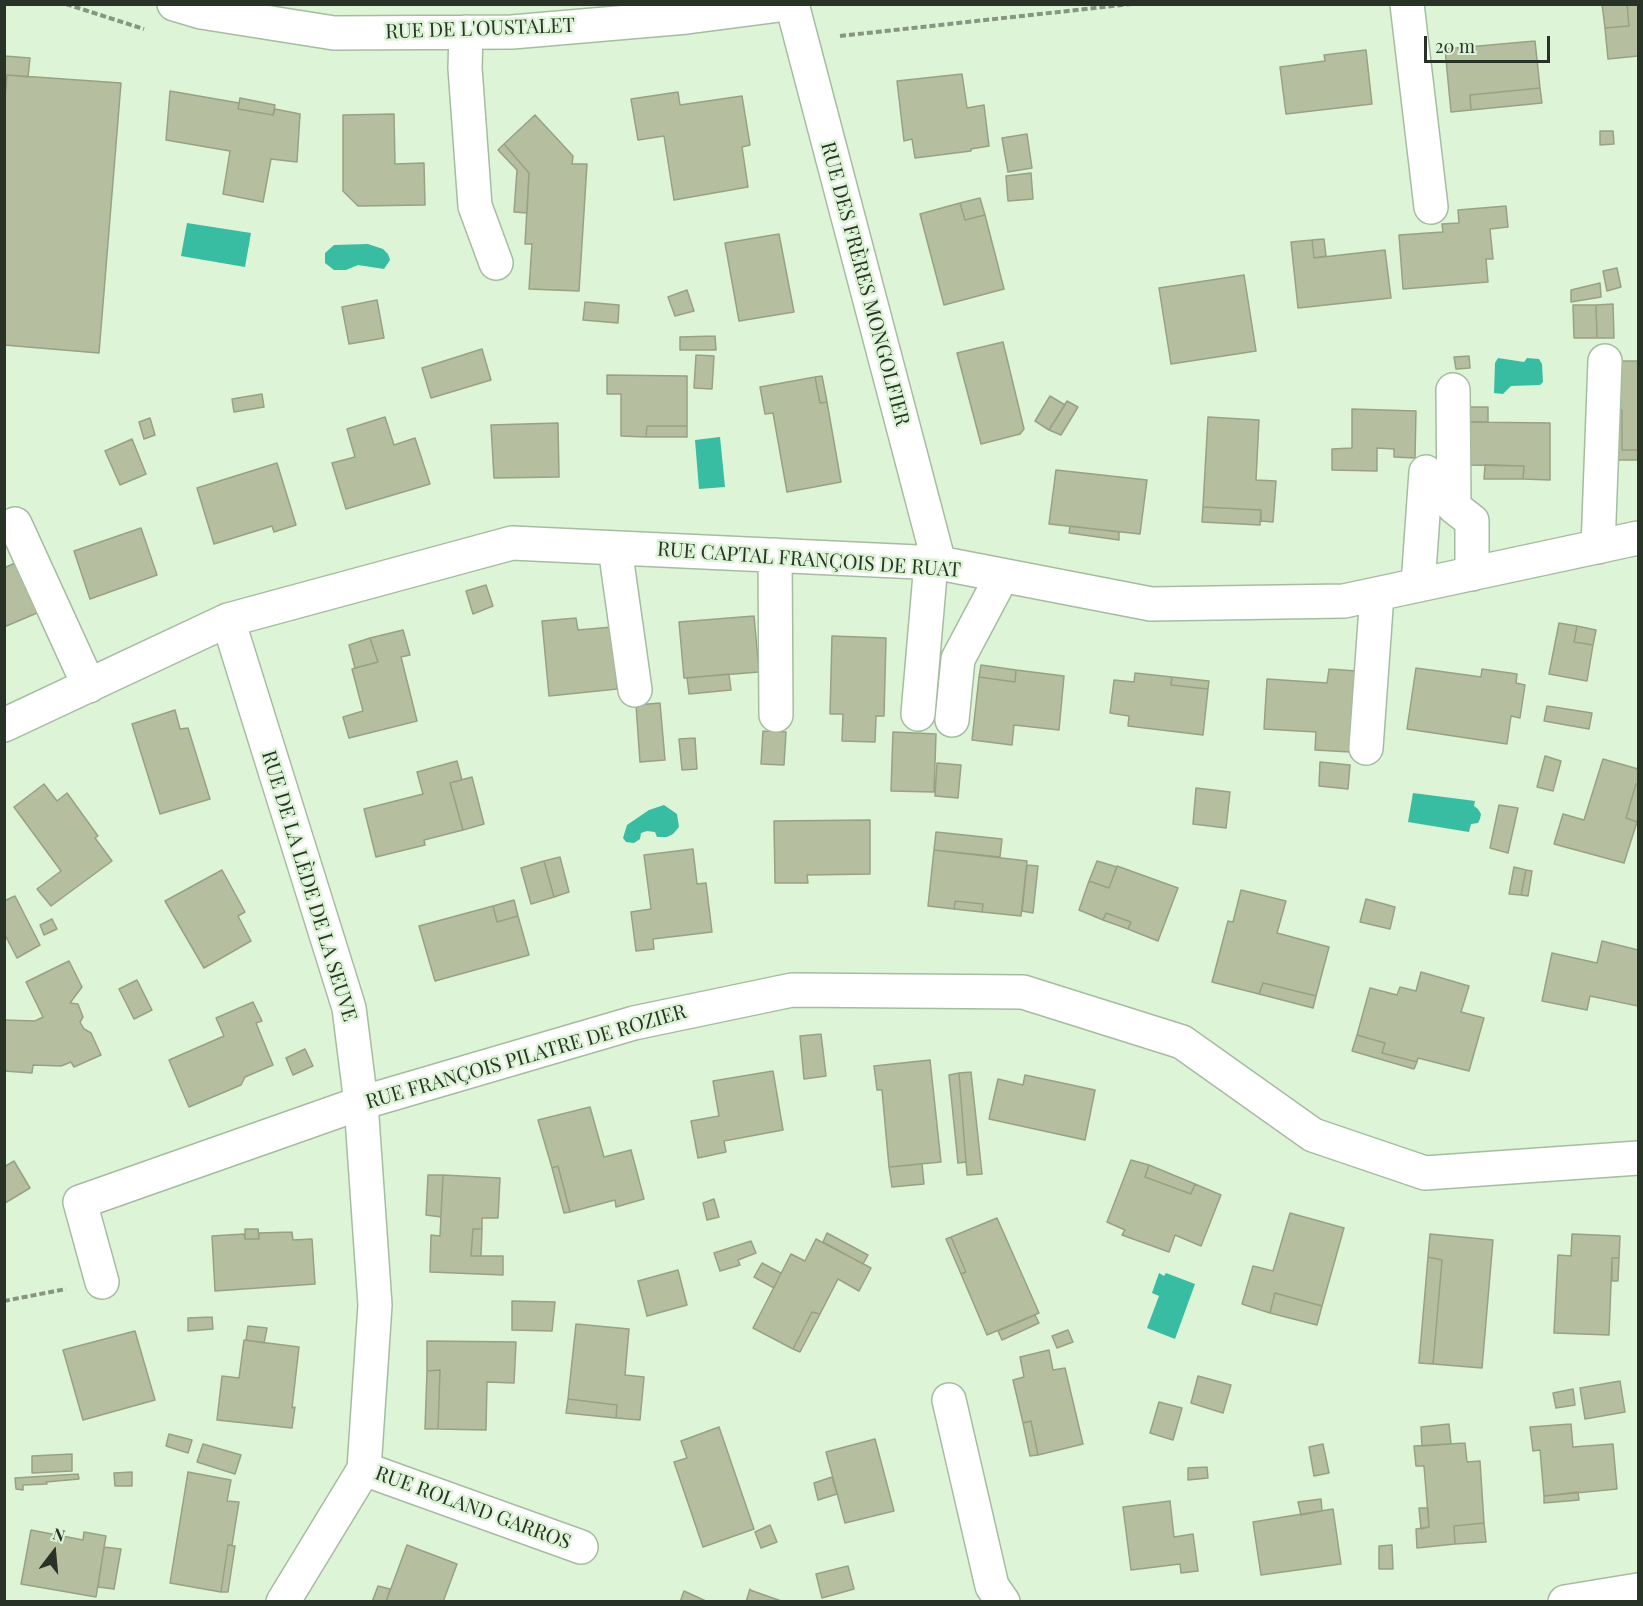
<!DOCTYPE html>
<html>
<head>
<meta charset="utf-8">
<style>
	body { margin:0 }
	#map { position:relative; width:1643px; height:1606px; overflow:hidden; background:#ddf4d7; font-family:"Playfair Display",serif }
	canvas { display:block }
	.frame { position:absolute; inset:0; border:6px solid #293227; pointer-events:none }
	.north { position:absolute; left:24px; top:1522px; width:60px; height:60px; -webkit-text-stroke:4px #ddf4d7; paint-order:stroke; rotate:16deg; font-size:16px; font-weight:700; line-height:24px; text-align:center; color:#293227 }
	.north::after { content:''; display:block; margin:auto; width:21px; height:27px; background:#293227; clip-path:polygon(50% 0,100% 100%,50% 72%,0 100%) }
	.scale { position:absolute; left:1424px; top:36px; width:126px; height:27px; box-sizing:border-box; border:3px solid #293227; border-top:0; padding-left:8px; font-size:18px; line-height:21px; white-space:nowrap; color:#293227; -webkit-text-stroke:4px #ddf4d7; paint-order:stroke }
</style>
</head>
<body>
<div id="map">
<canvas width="1643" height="1606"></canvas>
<div class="frame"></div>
<div class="north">N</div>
<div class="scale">20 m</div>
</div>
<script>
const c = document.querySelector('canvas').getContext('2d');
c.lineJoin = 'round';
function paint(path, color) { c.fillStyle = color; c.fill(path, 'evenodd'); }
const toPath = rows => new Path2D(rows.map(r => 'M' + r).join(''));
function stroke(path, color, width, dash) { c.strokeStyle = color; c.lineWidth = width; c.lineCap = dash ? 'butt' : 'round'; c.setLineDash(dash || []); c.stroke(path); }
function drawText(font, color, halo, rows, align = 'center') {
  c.font = font + ' "Playfair Display",serif'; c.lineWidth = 5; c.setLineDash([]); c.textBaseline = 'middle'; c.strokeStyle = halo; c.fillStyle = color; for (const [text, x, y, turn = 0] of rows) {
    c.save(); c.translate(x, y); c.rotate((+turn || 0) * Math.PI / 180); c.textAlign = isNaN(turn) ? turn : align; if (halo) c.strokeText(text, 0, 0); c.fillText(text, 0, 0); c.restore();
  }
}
paint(toPath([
	[187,223,251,233,245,267,181,256],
	[368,244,383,249,388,254,390,260,384,269,358,265,346,270,334,270,325,263,325,253,334,245],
	[1498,358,1524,362,1527,358,1539,359,1542,364,1543,382,1540,385,1511,386,1503,394,1494,393,1495,363],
	[720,437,725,487,699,489,695,440],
	[1413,793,1475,801,1474,806,1478,809,1481,814,1480,819,1478,823,1471,824,1469,832,1408,822],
	[664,805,677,814,679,827,673,834,667,837,657,837,655,832,647,831,641,833,640,839,634,843,626,842,623,838,627,825,649,810],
	[1159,1273,1164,1276,1166,1273,1195,1284,1175,1339,1147,1328,1159,1296,1152,1293]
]), '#38bca2');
const building = toPath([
	[1602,4,1627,4,1629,26,1605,28,1602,4],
	[1627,4,1638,4,1638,56,1608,59,1605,28,1629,26,1627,4],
	[1535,41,1540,88,1470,95,1471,110,1451,112,1445,49,1535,41],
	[1366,50,1372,104,1286,114,1280,67,1325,61,1324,55,1366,50],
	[4,56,30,58,28,77,7,75,4,109,4,56],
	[962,74,967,108,984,105,989,146,971,149,971,151,915,158,912,139,904,141,897,81,962,74],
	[7,75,121,83,99,353,4,345,4,109,7,75],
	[1540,88,1542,103,1471,110,1470,95,1540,88],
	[170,91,239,103,238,109,273,115,275,109,300,114,297,162,271,159,263,202,223,194,230,151,166,140,170,91],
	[678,92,680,105,742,96,750,145,742,147,748,187,674,200,664,136,638,140,631,99,678,92],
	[240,98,275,105,273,115,238,109,240,98],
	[394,114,395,164,424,163,425,205,358,206,343,191,343,115,394,114],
	[535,115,573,156,572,164,587,164,579,291,529,289,532,244,525,244,529,173,504,144,535,115],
	[1600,131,1613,131,1614,144,1600,145,1600,131],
	[1027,134,1032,168,1008,172,1002,138,1027,134],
	[504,144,529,173,527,213,514,212,517,170,498,150,504,144],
	[1031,173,1033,199,1008,201,1006,176,1031,173],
	[980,198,985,215,965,220,960,203,980,198],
	[960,203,965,220,985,215,1004,289,944,305,920,214,960,203],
	[1506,206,1508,227,1490,229,1493,259,1486,259,1488,282,1403,289,1399,235,1443,232,1442,224,1459,223,1458,210,1506,206],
	[779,234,794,312,739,321,725,243,779,234],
	[1324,239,1326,256,1314,258,1312,240,1324,239],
	[1312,240,1314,258,1385,250,1391,298,1298,308,1291,242,1312,240],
	[1617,268,1621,287,1607,291,1603,271,1617,268],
	[1244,275,1256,351,1171,364,1159,288,1244,275],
	[1600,283,1601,297,1571,302,1571,290,1600,283],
	[687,290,694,311,675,316,668,297,687,290],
	[377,300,384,338,349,344,342,307,377,300],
	[585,302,619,305,618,323,583,320,585,302],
	[1613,304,1614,338,1597,338,1596,305,1613,304],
	[1573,305,1596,305,1597,338,1574,338,1573,305],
	[715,336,716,350,680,350,680,337,715,336],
	[1003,342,1024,429,1020,434,981,444,957,353,1003,342],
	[482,349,491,380,431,398,422,368,482,349],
	[696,355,714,356,712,389,694,388,696,355],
	[1469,356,1470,368,1456,369,1454,357,1469,356],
	[1618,361,1638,361,1638,450,1622,450,1622,410,1618,411,1618,361],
	[607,375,687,376,687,426,647,426,646,437,621,436,621,394,607,394,607,375],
	[822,376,827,402,820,403,815,377,822,376],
	[815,377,820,403,827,402,841,482,787,492,773,413,765,414,760,387,815,377],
	[262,394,264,407,234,412,232,399,262,394],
	[1050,396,1065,405,1049,430,1035,421,1050,396],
	[1067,401,1078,407,1061,435,1049,430,1067,401],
	[1469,407,1488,407,1488,422,1468,422,1469,407],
	[1352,409,1416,411,1415,458,1394,457,1394,449,1377,448,1377,471,1332,470,1332,449,1352,448,1352,409],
	[1622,410,1622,450,1638,450,1638,460,1611,460,1611,411,1622,410],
	[385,417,394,445,415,438,430,484,346,509,332,463,355,457,347,429,385,417],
	[1208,417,1259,420,1256,480,1276,481,1273,522,1261,521,1261,510,1203,507,1208,417],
	[150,418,155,435,144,439,139,422,150,418],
	[1466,422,1550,423,1550,480,1523,479,1524,466,1466,465,1466,422],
	[558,423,559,477,494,478,491,425,558,423],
	[647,426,687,426,687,437,646,437,647,426],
	[132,439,146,474,120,485,105,451,132,439],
	[277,463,296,525,274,532,272,526,214,544,197,488,277,463],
	[1485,465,1524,466,1523,479,1484,479,1485,465],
	[1056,470,1147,480,1140,534,1049,524,1056,470],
	[1203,507,1261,510,1260,525,1202,522,1203,507],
	[1070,526,1119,532,1119,540,1069,533,1070,526],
	[141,528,157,575,90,599,74,551,141,528],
	[15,563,37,613,4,627,4,568,15,563],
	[486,585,493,606,473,614,466,591,486,585],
	[754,616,759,672,684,678,679,622,754,616],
	[576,618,578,630,612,627,617,689,549,696,542,621,576,618],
	[1559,623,1577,626,1574,642,1593,645,1587,681,1549,674,1559,623],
	[1577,626,1596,630,1593,645,1574,642,1577,626],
	[403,630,410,655,401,657,417,721,349,738,343,717,363,711,352,669,378,662,370,638,403,630],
	[832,636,886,638,884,716,876,716,875,742,842,741,843,714,830,714,832,636],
	[370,638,378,662,355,668,349,645,370,638],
	[981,665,1016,670,1015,682,979,677,981,665],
	[1416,668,1481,677,1482,669,1517,674,1516,683,1525,685,1520,718,1511,716,1507,744,1407,729,1416,668],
	[1329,669,1356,671,1350,752,1315,750,1316,732,1264,729,1267,679,1327,683,1329,669],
	[1016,670,1064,676,1059,730,1014,725,1012,745,972,740,979,677,1015,682,1016,670],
	[1135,673,1172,677,1171,685,1208,689,1203,735,1128,726,1129,716,1110,713,1114,680,1134,682,1135,673],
	[729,674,731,690,689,694,687,678,729,674],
	[1172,677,1209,681,1208,689,1171,685,1172,677],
	[660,703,665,760,640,762,636,705,660,703],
	[1547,706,1592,713,1589,729,1544,721,1547,706],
	[175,710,180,729,188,728,210,799,160,814,132,724,175,710],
	[763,731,786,732,784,765,761,764,763,731],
	[893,732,936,734,934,792,891,791,893,732],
	[695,738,697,769,682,770,679,739,695,738],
	[1545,756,1561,761,1553,791,1537,787,1545,756],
	[1603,759,1638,769,1638,785,1636,784,1626,818,1637,822,1624,863,1554,844,1563,814,1584,820,1603,759],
	[457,761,462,780,450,783,463,830,424,840,425,845,376,857,364,809,423,794,417,772,457,761],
	[1320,762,1350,765,1348,789,1319,786,1320,762],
	[937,763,961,765,958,798,935,796,937,763],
	[472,777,484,824,463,830,450,783,472,777],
	[44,784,57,801,67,793,98,836,95,838,112,861,51,906,37,889,61,871,14,807,44,784],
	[1636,784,1638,785,1638,816,1637,822,1626,818,1636,784],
	[1196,788,1230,792,1226,828,1193,824,1196,788],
	[1499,805,1518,808,1508,853,1490,848,1499,805],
	[870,820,870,874,807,875,808,883,775,883,774,821,870,820],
	[936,832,1002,839,1000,857,934,850,936,832],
	[693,849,697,884,706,883,712,932,653,939,654,949,636,951,631,912,651,909,644,855,693,849],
	[934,850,1027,861,1021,916,982,912,983,904,955,901,954,909,928,906,934,850],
	[560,857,569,892,554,897,544,861,560,857],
	[544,861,554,897,531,904,521,868,544,861],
	[1097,861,1117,867,1109,888,1089,881,1097,861],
	[1027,865,1038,866,1033,913,1022,911,1027,865],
	[1117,866,1178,888,1158,941,1128,929,1131,922,1106,913,1103,920,1079,910,1089,881,1109,888,1117,866],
	[1514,867,1526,870,1521,895,1509,894,1514,867],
	[222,870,245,912,238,916,251,941,204,968,165,901,222,870],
	[1526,870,1532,871,1528,896,1521,895,1526,870],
	[1241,890,1286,901,1277,933,1329,947,1316,996,1263,983,1259,994,1212,982,1228,921,1233,922,1241,890],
	[15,896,40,945,17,958,4,933,4,901,15,896],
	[1366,899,1395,907,1390,929,1360,922,1366,899],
	[514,900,518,916,497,922,493,906,514,900],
	[955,901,983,904,982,912,954,909,955,901],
	[493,906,497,922,518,916,529,955,435,981,419,926,493,906],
	[1106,913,1131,922,1128,929,1103,920,1106,913],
	[52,919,57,929,44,935,40,925,52,919],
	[1602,941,1638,950,1638,1006,1590,996,1587,1010,1542,1001,1552,953,1597,963,1602,941],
	[69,961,82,987,70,1003,78,1004,83,1017,80,1022,84,1029,91,1033,101,1055,74,1067,71,1062,61,1066,33,1065,32,1073,4,1071,4,1020,35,1021,43,1017,26,982,69,961],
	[1421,972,1469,986,1461,1012,1484,1018,1469,1071,1418,1058,1417,1062,1382,1053,1385,1043,1357,1035,1370,988,1397,995,1400,987,1416,991,1421,972],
	[137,980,152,1010,134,1019,119,989,137,980],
	[1263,983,1316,996,1313,1008,1259,994,1263,983],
	[253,1002,262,1021,256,1023,273,1065,245,1077,241,1085,189,1107,169,1060,224,1036,216,1018,253,1002],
	[821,1034,826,1076,804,1079,800,1036,821,1034],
	[1357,1035,1385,1043,1382,1053,1417,1062,1414,1069,1352,1051,1357,1035],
	[305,1049,313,1066,293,1075,286,1058,305,1049],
	[930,1060,941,1162,889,1167,882,1090,877,1090,874,1066,930,1060],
	[773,1071,783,1130,724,1141,726,1152,698,1158,691,1121,719,1116,713,1081,773,1071],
	[971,1072,982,1174,967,1175,959,1073,971,1072],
	[959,1073,966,1162,958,1163,949,1075,959,1073],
	[1025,1075,1095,1090,1085,1140,989,1119,998,1079,1023,1085,1025,1075],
	[590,1107,604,1157,631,1150,644,1199,616,1207,615,1200,570,1212,558,1166,552,1168,538,1120,590,1107],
	[1131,1160,1149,1165,1145,1177,1191,1194,1195,1184,1221,1195,1201,1246,1175,1235,1169,1252,1122,1235,1125,1230,1107,1222,1131,1160],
	[14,1161,30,1188,5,1203,4,1167,14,1161],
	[922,1164,924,1184,892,1187,889,1167,922,1164],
	[1149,1165,1195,1184,1191,1194,1145,1177,1149,1165],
	[558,1166,570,1212,564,1213,552,1168,558,1166],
	[428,1175,443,1175,441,1217,426,1215,428,1175],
	[443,1175,500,1178,498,1218,482,1218,482,1229,473,1229,471,1256,503,1256,503,1275,430,1272,431,1235,440,1236,443,1175],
	[714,1199,719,1217,707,1220,703,1203,714,1199],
	[1290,1213,1344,1228,1322,1306,1275,1293,1270,1313,1242,1304,1253,1266,1273,1271,1290,1213],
	[997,1218,1039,1313,987,1335,961,1274,966,1272,951,1237,997,1218],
	[245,1229,258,1229,259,1239,245,1239,245,1229],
	[473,1229,482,1229,481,1256,471,1256,473,1229],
	[292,1232,293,1240,312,1239,315,1284,215,1291,212,1236,244,1234,245,1239,259,1239,259,1233,292,1232],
	[827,1233,868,1255,863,1264,823,1242,827,1233],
	[1430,1234,1493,1240,1482,1368,1433,1364,1442,1260,1428,1257,1430,1234],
	[1572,1234,1620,1236,1619,1258,1612,1258,1609,1335,1554,1333,1558,1255,1571,1256,1572,1234],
	[951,1237,966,1272,961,1274,946,1239,951,1237],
	[816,1239,871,1268,859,1291,838,1279,820,1314,812,1312,793,1349,753,1328,791,1254,805,1261,816,1239],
	[751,1241,756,1253,738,1260,740,1265,720,1271,714,1253,751,1241],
	[1428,1257,1442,1260,1433,1364,1419,1363,1428,1257],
	[1612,1258,1619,1258,1618,1281,1612,1281,1612,1258],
	[762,1263,781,1273,774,1288,754,1277,762,1263],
	[678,1270,687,1305,647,1316,638,1281,678,1270],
	[1275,1293,1322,1306,1317,1325,1270,1313,1275,1293],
	[512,1301,555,1302,552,1331,512,1330,512,1301],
	[812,1312,820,1314,800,1352,793,1349,812,1312],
	[1035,1315,1039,1323,1002,1340,998,1331,1035,1315],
	[212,1317,213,1329,188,1331,188,1318,212,1317],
	[576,1324,629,1329,625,1375,644,1377,640,1420,616,1418,617,1405,568,1399,576,1324],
	[248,1326,267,1328,264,1343,246,1340,248,1326],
	[1068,1330,1073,1342,1057,1348,1052,1336,1068,1330],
	[135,1331,155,1400,83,1420,63,1350,135,1331],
	[244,1340,299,1347,292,1408,295,1407,292,1428,217,1420,222,1376,239,1378,244,1340],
	[427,1341,516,1342,514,1383,487,1382,486,1430,438,1429,440,1370,427,1371,427,1341],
	[1049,1350,1053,1370,1065,1368,1083,1444,1038,1455,1031,1421,1023,1423,1013,1380,1024,1377,1020,1357,1049,1350],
	[440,1370,438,1429,425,1429,427,1371,440,1370],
	[1198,1376,1231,1385,1223,1413,1191,1403,1198,1376],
	[1620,1381,1625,1412,1585,1419,1580,1388,1620,1381],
	[1573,1389,1575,1405,1556,1408,1553,1393,1573,1389],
	[568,1399,617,1405,616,1418,566,1413,568,1399],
	[1159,1402,1182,1408,1173,1440,1150,1433,1159,1402],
	[1031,1421,1038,1455,1030,1456,1023,1423,1031,1421],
	[1449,1424,1451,1444,1422,1446,1421,1427,1449,1424],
	[1571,1424,1573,1447,1613,1444,1617,1489,1544,1496,1540,1450,1533,1451,1530,1427,1571,1424],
	[719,1427,754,1529,703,1547,674,1462,687,1458,681,1441,719,1427],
	[169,1434,192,1440,188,1453,166,1446,169,1434],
	[875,1439,894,1511,845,1523,826,1452,875,1439],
	[1465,1443,1467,1462,1480,1461,1484,1523,1454,1526,1455,1544,1417,1548,1416,1529,1429,1527,1424,1466,1416,1466,1414,1446,1465,1443],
	[203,1444,241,1455,235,1474,197,1462,203,1444],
	[1323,1444,1329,1473,1314,1476,1309,1447,1323,1444],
	[72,1454,72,1471,32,1473,32,1456,72,1454],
	[1207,1467,1208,1478,1188,1480,1188,1468,1207,1467],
	[132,1472,132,1486,115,1486,114,1473,132,1472],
	[188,1472,231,1480,227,1501,239,1502,232,1545,228,1545,221,1592,170,1583,188,1472],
	[78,1474,79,1479,46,1482,47,1484,23,1485,23,1490,16,1489,15,1478,78,1474],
	[832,1477,837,1494,818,1500,814,1483,832,1477],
	[1578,1492,1579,1500,1544,1503,1544,1496,1578,1492],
	[1321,1499,1322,1511,1301,1515,1298,1502,1321,1499],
	[1170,1501,1174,1537,1193,1534,1198,1571,1181,1573,1180,1564,1131,1570,1123,1507,1170,1501],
	[1419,1508,1428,1508,1429,1527,1421,1529,1419,1508],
	[1333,1509,1341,1564,1261,1575,1253,1522,1333,1509],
	[1484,1523,1486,1542,1455,1544,1454,1526,1484,1523],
	[770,1525,777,1542,761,1548,755,1532,770,1525],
	[31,1530,83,1540,84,1532,106,1536,96,1597,21,1584,31,1530],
	[228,1545,235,1546,228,1592,221,1592,228,1545],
	[407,1545,457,1564,443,1602,386,1602,407,1545],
	[1392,1545,1393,1569,1379,1569,1379,1546,1392,1545],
	[104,1547,121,1549,114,1589,98,1587,104,1547],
	[848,1566,854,1589,822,1598,816,1574,848,1566],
	[378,1586,390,1589,386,1602,372,1602,378,1586],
	[750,1589,750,1590,784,1602,746,1602,750,1589],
	[684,1591,708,1602,680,1602,684,1591]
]);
paint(building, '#b5bf9f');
stroke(building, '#98a183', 1.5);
const minor = toPath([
	[174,4,201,12,334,33,512,32,687,17,787,4],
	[792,4,939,563],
	[1407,4,1431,207],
	[466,32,465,68,475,206,496,263],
	[1453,390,1454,507,1472,521,1472,574],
	[15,524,89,686],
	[1598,547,1605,361],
	[615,548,635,690],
	[775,555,776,715],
	[1418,585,1426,472],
	[228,620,349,1008,361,1103,375,1305,364,1469,283,1602],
	[918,714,931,563],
	[952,720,958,659,1002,576],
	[4,725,228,620,512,543,939,563,1151,604,1344,601,1638,538],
	[1366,748,1377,594],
	[102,1282,80,1202,361,1103,634,1023,792,990,1023,992,1182,1042,1313,1135,1425,1173,1638,1158],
	[949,1400,992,1586,1003,1602],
	[364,1469,581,1547],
	[1565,1602,1638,1590]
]);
stroke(minor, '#a6bca1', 36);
stroke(toPath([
	[66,4,144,29],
	[840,36,1131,4],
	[4,1301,66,1289]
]), '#869682', 4, [6, 3]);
stroke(minor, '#fff', 33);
drawText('20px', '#293227', '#ddf4d7', [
	["RUE DE L'OUSTALET",480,29,-2],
	["RUE DES FRÈRES MONGOLFIER",865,284,75],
	["RUE CAPTAL FRANÇOIS DE RUAT",809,560,4],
	["RUE DE LA LÈDE DE LA SEUVE",309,886,73],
	["RUE FRANÇOIS PILATRE DE ROZIER",526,1057,-16],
	["RUE ROLAND GARROS",473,1508,20]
]);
</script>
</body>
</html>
